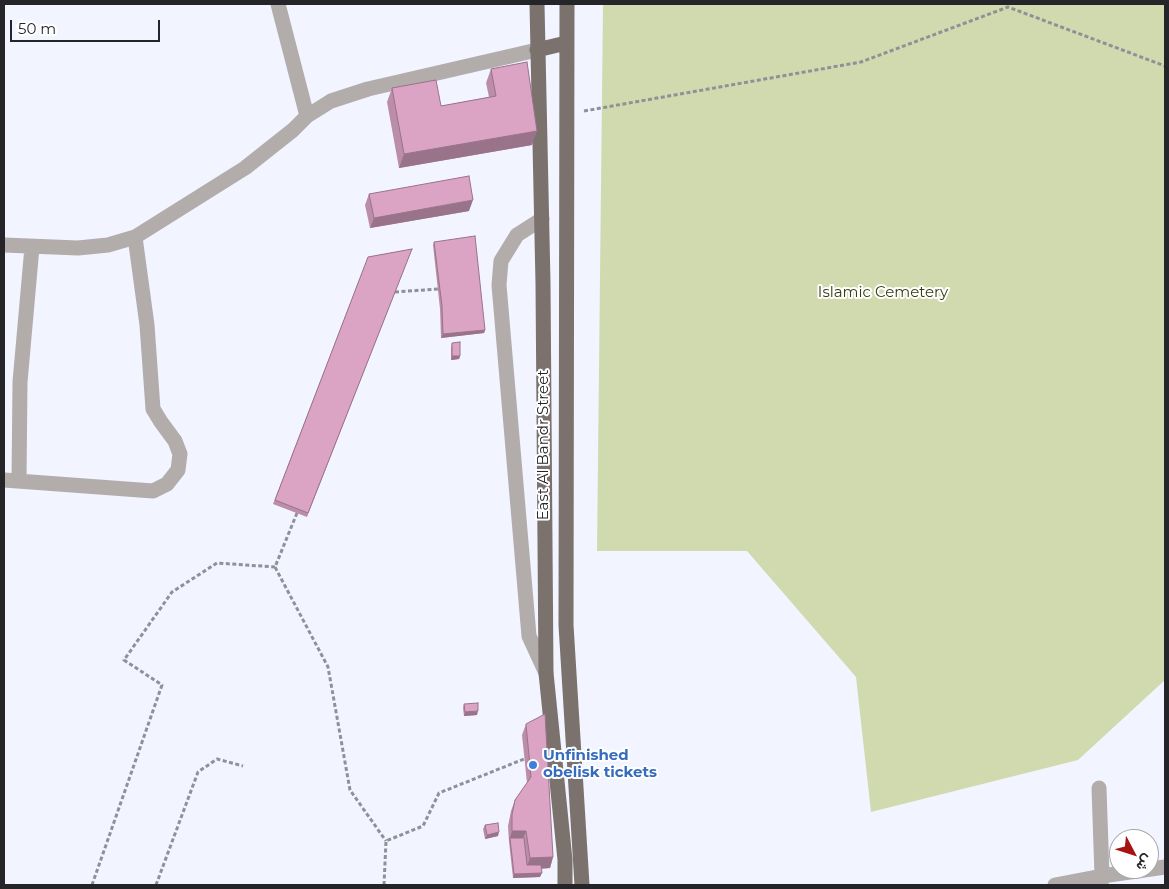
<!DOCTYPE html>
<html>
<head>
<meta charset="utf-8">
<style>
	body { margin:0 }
	#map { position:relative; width:1169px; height:889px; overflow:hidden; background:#f2f4ff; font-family:Montserrat,Vazirmatn,sans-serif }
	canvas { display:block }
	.frame { position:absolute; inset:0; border:5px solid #252529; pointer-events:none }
	.north { position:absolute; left:1109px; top:829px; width:50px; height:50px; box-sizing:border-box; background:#fff; border:1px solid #a8a8a9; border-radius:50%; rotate:130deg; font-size:14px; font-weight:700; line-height:20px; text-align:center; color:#252529 }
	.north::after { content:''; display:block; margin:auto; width:18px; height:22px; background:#a71310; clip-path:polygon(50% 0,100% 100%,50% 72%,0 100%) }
	.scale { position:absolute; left:10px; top:20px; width:150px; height:22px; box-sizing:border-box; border:2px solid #252529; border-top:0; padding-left:6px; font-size:15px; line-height:18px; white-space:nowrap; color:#252529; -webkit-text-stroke:4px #fff; paint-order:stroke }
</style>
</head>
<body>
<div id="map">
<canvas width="1169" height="889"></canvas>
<div class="frame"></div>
<div class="north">ش</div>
<div class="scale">50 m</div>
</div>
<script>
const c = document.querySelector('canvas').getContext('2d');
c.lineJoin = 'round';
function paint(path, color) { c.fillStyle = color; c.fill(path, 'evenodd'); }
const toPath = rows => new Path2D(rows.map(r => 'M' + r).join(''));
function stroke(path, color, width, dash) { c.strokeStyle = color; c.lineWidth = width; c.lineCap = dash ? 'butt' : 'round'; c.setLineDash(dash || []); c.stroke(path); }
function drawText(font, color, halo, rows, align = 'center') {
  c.font = font + ' Montserrat,sans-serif'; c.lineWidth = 4; c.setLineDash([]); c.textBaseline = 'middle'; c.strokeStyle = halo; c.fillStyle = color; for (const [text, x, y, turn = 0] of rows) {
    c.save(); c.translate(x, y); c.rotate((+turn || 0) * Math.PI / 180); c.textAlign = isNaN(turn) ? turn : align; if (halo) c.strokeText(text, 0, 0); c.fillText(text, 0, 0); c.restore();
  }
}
paint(toPath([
	[603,4,1165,4,1165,680,1078,760,871,812,856,677,747,551,597,551]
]), '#d1daae');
stroke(toPath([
	[584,111,861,62,1008,7,1165,66],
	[395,292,438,289],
	[297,513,275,567,328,667,350,790,386,841],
	[92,885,162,685,124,660,172,592,217,563,275,567],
	[156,885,198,772,217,759,243,766],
	[384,885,386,841,423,826,439,793,524,759]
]), '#8f9098', 3, [4, 2.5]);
stroke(toPath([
	[278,4,307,116],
	[542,219,517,235,501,261,499,285,529,636,546,673],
	[4,245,78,248,108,245,135,237,245,168,293,130,307,116,331,101,368,89,537,50],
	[4,480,153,491,167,484,178,470,180,454,175,441,161,422,153,409,147,325,135,237],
	[19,480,20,382,32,247],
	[1099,788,1102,876,1165,867],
	[1055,885,1102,876,1101,884]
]), '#b2adab', 15);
stroke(toPath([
	[537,4,543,283,546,673,565,860,565,885],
	[567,4,566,625,582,885],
	[537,50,566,43]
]), '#7b726e', 15);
paint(toPath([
	[491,69,532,145,399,168,387,102,392,88,441,106,489,97,486,83],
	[369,194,469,211,370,228,365,205],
	[434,242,485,330,484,333,441,338,440,309,433,245],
	[412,249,307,517,273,504,368,257],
	[452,343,460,356,459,359,451,360,451,347],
	[464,704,477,715,464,716,463,708],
	[526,724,553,857,550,868,541,869,540,877,513,878,509,842,508,826,511,811,515,800,527,783,522,735],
	[485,825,498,836,485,839,483,829]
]), '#bc8da9');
paint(toPath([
	[537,131,532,145,399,168,404,154],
	[473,200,469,211,370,228,374,218],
	[485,330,484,333,441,338,443,334],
	[452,356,460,356,459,359,451,360],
	[478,711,477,715,464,716,465,712],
	[512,831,526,831,522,841,510,838],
	[499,832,498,836,485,839,487,835],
	[553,857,550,868,526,869,530,858],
	[542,873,540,877,513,878,514,874]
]), '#997389');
const building = toPath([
	[527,62,537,131,404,154,392,88,436,80,441,106,496,96,491,69,527,62],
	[469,176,473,200,374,218,369,194,469,176],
	[475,236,485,330,443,334,442,306,434,242,475,236],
	[412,249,308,513,275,500,368,257,412,249],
	[460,342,460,356,452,356,452,343,460,342],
	[478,703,478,711,465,712,464,704,478,703],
	[545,714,553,857,530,858,526,831,512,831,512,815,515,800,531,777,526,724,545,714],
	[498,823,499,832,487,835,485,825,498,823],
	[510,838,524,838,527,865,541,865,542,873,514,874,510,838]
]);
paint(building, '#dba4c4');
stroke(building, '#997389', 1);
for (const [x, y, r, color] of [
	[533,765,5,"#3f7fe0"]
]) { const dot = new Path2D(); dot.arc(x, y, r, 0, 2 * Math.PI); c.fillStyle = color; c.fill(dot); stroke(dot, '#fff', 2); }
drawText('15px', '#363c11', '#fff', [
	["Islamic Cemetery",883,293]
]);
drawText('15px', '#252529', '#fff', [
	["East Al Bandr Street",544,445,-90]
]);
drawText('bold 15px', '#366cbe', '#fff', [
	["Unfinished",543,756],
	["obelisk tickets",543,773]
], 'left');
</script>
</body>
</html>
